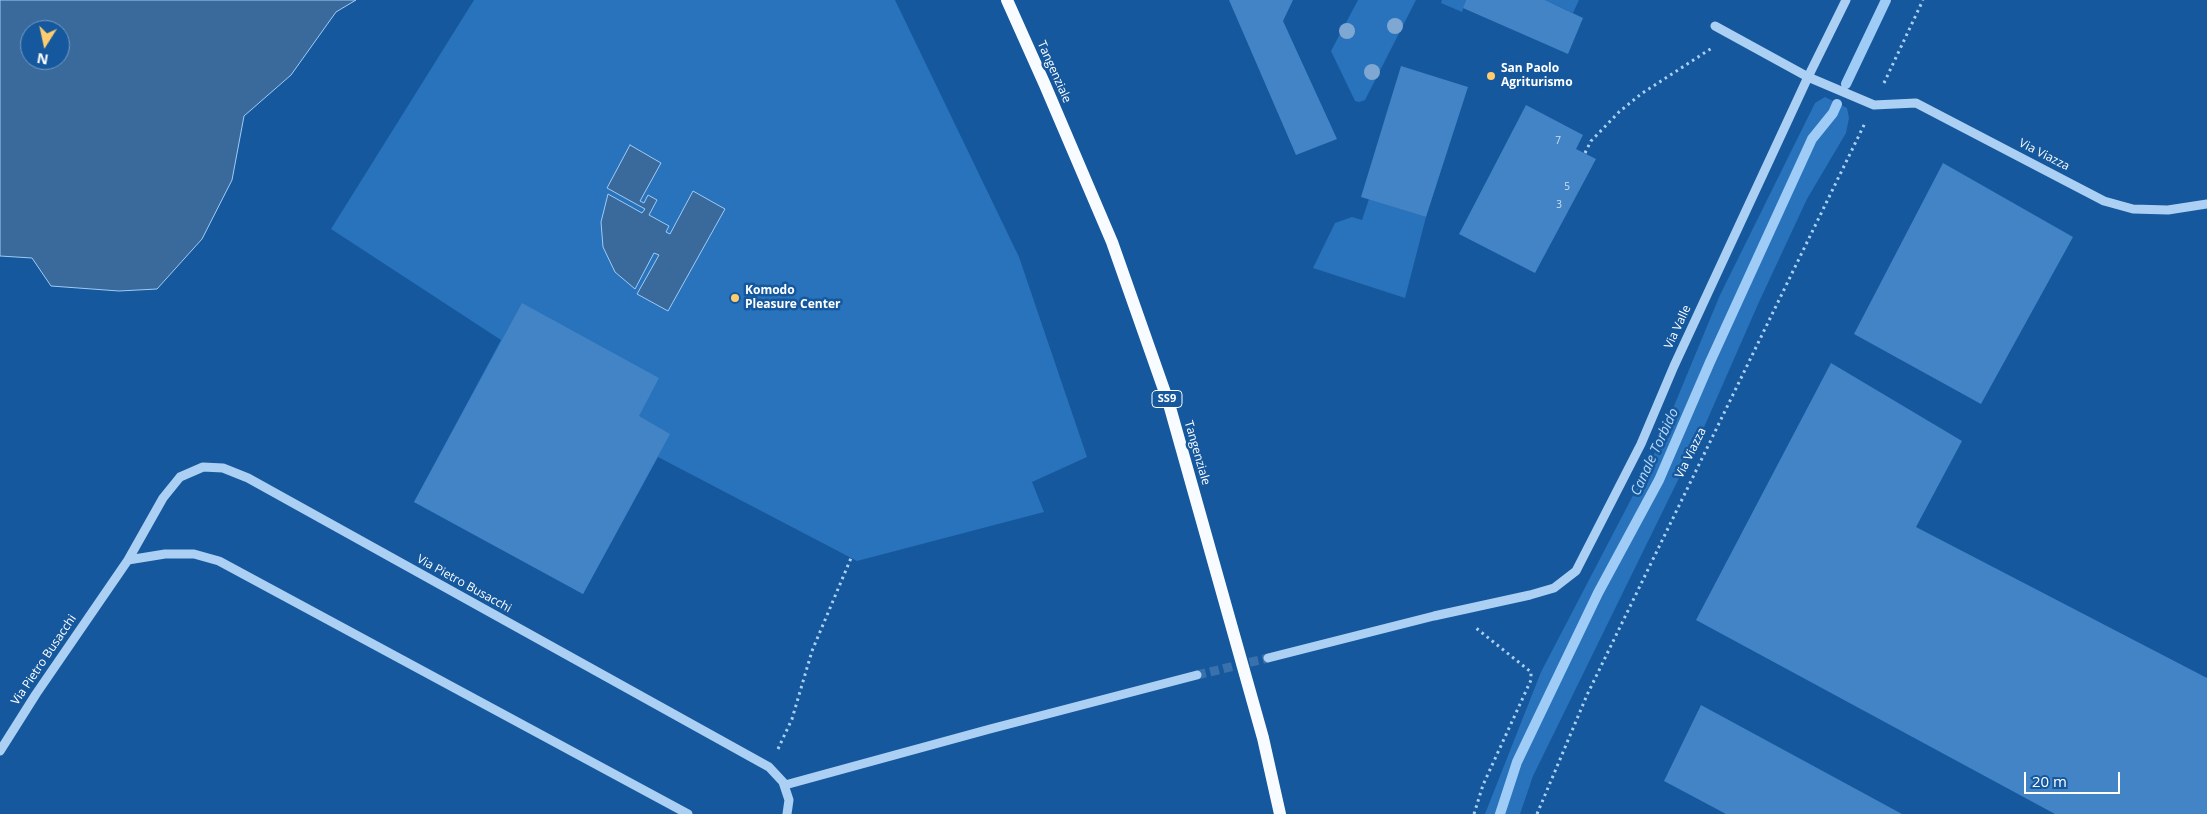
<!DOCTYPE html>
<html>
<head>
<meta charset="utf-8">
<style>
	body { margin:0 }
	#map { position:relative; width:2207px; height:814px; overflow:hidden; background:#15589d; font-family:"Open Sans",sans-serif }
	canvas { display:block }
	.north { position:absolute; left:20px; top:20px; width:50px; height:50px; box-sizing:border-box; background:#15589d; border:1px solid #739bc4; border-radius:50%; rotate:190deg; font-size:14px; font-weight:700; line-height:20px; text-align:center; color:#fff }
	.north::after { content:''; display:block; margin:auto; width:18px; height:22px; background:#ffcd6e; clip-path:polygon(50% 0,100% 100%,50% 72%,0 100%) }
	.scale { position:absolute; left:2024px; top:772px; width:96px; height:22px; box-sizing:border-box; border:2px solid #fff; border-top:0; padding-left:6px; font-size:15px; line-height:18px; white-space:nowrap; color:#fff; -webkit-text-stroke:4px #15589d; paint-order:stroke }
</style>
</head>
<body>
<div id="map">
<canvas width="2207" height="814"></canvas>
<div class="north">N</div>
<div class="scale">20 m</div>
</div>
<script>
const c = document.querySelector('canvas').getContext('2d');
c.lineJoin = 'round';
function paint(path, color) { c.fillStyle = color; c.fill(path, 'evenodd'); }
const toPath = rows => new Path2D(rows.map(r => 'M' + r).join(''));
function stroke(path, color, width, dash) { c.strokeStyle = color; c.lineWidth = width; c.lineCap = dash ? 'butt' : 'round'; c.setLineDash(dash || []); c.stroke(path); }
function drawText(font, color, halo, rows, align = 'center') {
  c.font = font + ' "Open Sans",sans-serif'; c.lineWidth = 5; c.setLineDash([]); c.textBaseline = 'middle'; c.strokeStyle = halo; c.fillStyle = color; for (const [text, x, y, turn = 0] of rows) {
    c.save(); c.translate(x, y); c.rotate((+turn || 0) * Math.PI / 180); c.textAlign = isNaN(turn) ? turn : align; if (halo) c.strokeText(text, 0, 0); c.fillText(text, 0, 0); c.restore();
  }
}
paint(toPath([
	[474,0,895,0,1019,257,1087,457,1032,482,1044,512,857,561,658,457,583,594,414,502,501,340,331,229],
	[1358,0,1416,0,1365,100,1359,102,1355,101,1331,51],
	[1442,0,1466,0,1462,12,1441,3],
	[1545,0,1579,0,1573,13],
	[1825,97,1847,108,1849,118,1846,133,1807,199,1759,302,1705,425,1533,776,1520,814,1485,814,1541,672,1652,459,1720,295,1815,103],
	[1369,199,1426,217,1405,298,1313,268,1335,223,1352,217,1362,220]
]), '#2873bb');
const water = toPath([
	[0,0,356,0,336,12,291,75,244,116,232,180,202,239,157,289,119,291,51,286,32,258,0,256,0,0],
	[30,30,60,30,60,60,30,60,30,30],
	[630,145,661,163,640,201,644,203,648,195,657,200,649,215,669,226,666,232,670,234,693,191,725,209,668,311,637,294,659,255,654,253,635,289,615,272,603,247,601,222,608,194,642,213,645,209,607,188,630,145]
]);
paint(water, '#396a9b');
stroke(water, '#9eccf6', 1);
stroke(toPath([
	[1846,84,1886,0],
	[1500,814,1517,762,1598,593,1659,480,1710,362,1812,139,1833,113,1837,104]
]), '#9eccf6', 10);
paint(toPath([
	[1229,0,1293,0,1283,21,1337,139,1296,155],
	[1466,0,1545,0,1583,18,1568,54,1463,8],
	[1401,66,1468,87,1426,217,1361,197],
	[1526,105,1583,135,1576,149,1596,159,1535,273,1459,234],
	[1943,163,2073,237,1981,404,1854,334],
	[522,303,659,378,639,416,670,434,583,594,414,502],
	[1831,363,1962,441,1916,527,2207,678,2207,814,2055,814,1696,620],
	[1701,705,1902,814,1726,814,1664,781]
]), '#4284c5');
stroke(toPath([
	[1197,675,1268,658]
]), '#3871ac', 9, [9, 4.5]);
stroke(toPath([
	[1884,83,1923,0],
	[1585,153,1591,141,1619,112,1641,94,1712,48],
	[778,749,792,719,812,651,851,558],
	[1474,814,1483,785,1531,680,1531,672,1476,628],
	[1537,814,1587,695,1865,123]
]), '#acd0f3', 3, [2.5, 4]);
stroke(toPath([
	[1715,26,1808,77,1874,105,1916,103,2104,201,2133,209,2168,210,2207,204],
	[1268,658,1434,616,1530,595,1554,588,1576,571,1641,444,1674,366,1808,77,1846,0],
	[0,751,36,694,128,560],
	[785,785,990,729,1197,675],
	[688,814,219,561,194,554,165,554,128,560,163,498,180,477,203,467,223,468,248,478,769,767,783,782,789,800,787,814]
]), '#acd0f3', 9);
stroke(toPath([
	[1007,0,1045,85,1112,242,1169,404,1263,738,1280,814]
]), '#f8fbff', 12);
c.fillStyle = '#7ea8d2';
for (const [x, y] of [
	[1395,26],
	[1347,31],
	[1372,72]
]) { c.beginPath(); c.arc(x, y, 8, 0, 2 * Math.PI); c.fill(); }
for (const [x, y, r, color] of [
	[1491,76,5,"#ffcd6e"],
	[735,298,5,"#ffcd6e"]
]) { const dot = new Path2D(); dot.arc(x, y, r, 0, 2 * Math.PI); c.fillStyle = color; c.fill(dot); stroke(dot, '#15589d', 2); }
drawText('10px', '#d0e0f0', null, [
	["7",1558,141],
	["5",1567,187],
	["3",1559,205]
]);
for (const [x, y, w] of [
	[1167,399,30]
]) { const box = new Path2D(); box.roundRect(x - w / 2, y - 8.5, w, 17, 4); c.fillStyle = '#15589d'; c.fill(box); stroke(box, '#fff', 1); }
drawText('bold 11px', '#fff', null, [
	["SS9",1167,399]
]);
drawText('bold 12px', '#fff', '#15589d', [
	["San Paolo",1501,69],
	["Agriturismo",1501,83],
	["Komodo",745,291],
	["Pleasure Center",745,305]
], 'left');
drawText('12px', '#fff', '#15589d', [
	["Tangenziale",1054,72,66],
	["Via Viazza",2044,155,27],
	["Via Valle",1678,327,-65],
	["Tangenziale",1197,453,74],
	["Via Viazza",1691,453,-64],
	["Via Pietro Busacchi",464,584,29],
	["Via Pietro Busacchi",44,660,-56]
]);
drawText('italic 14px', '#b8daf9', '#15589d', [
	["Canale Torbido",1655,452,-65]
]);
</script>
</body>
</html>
